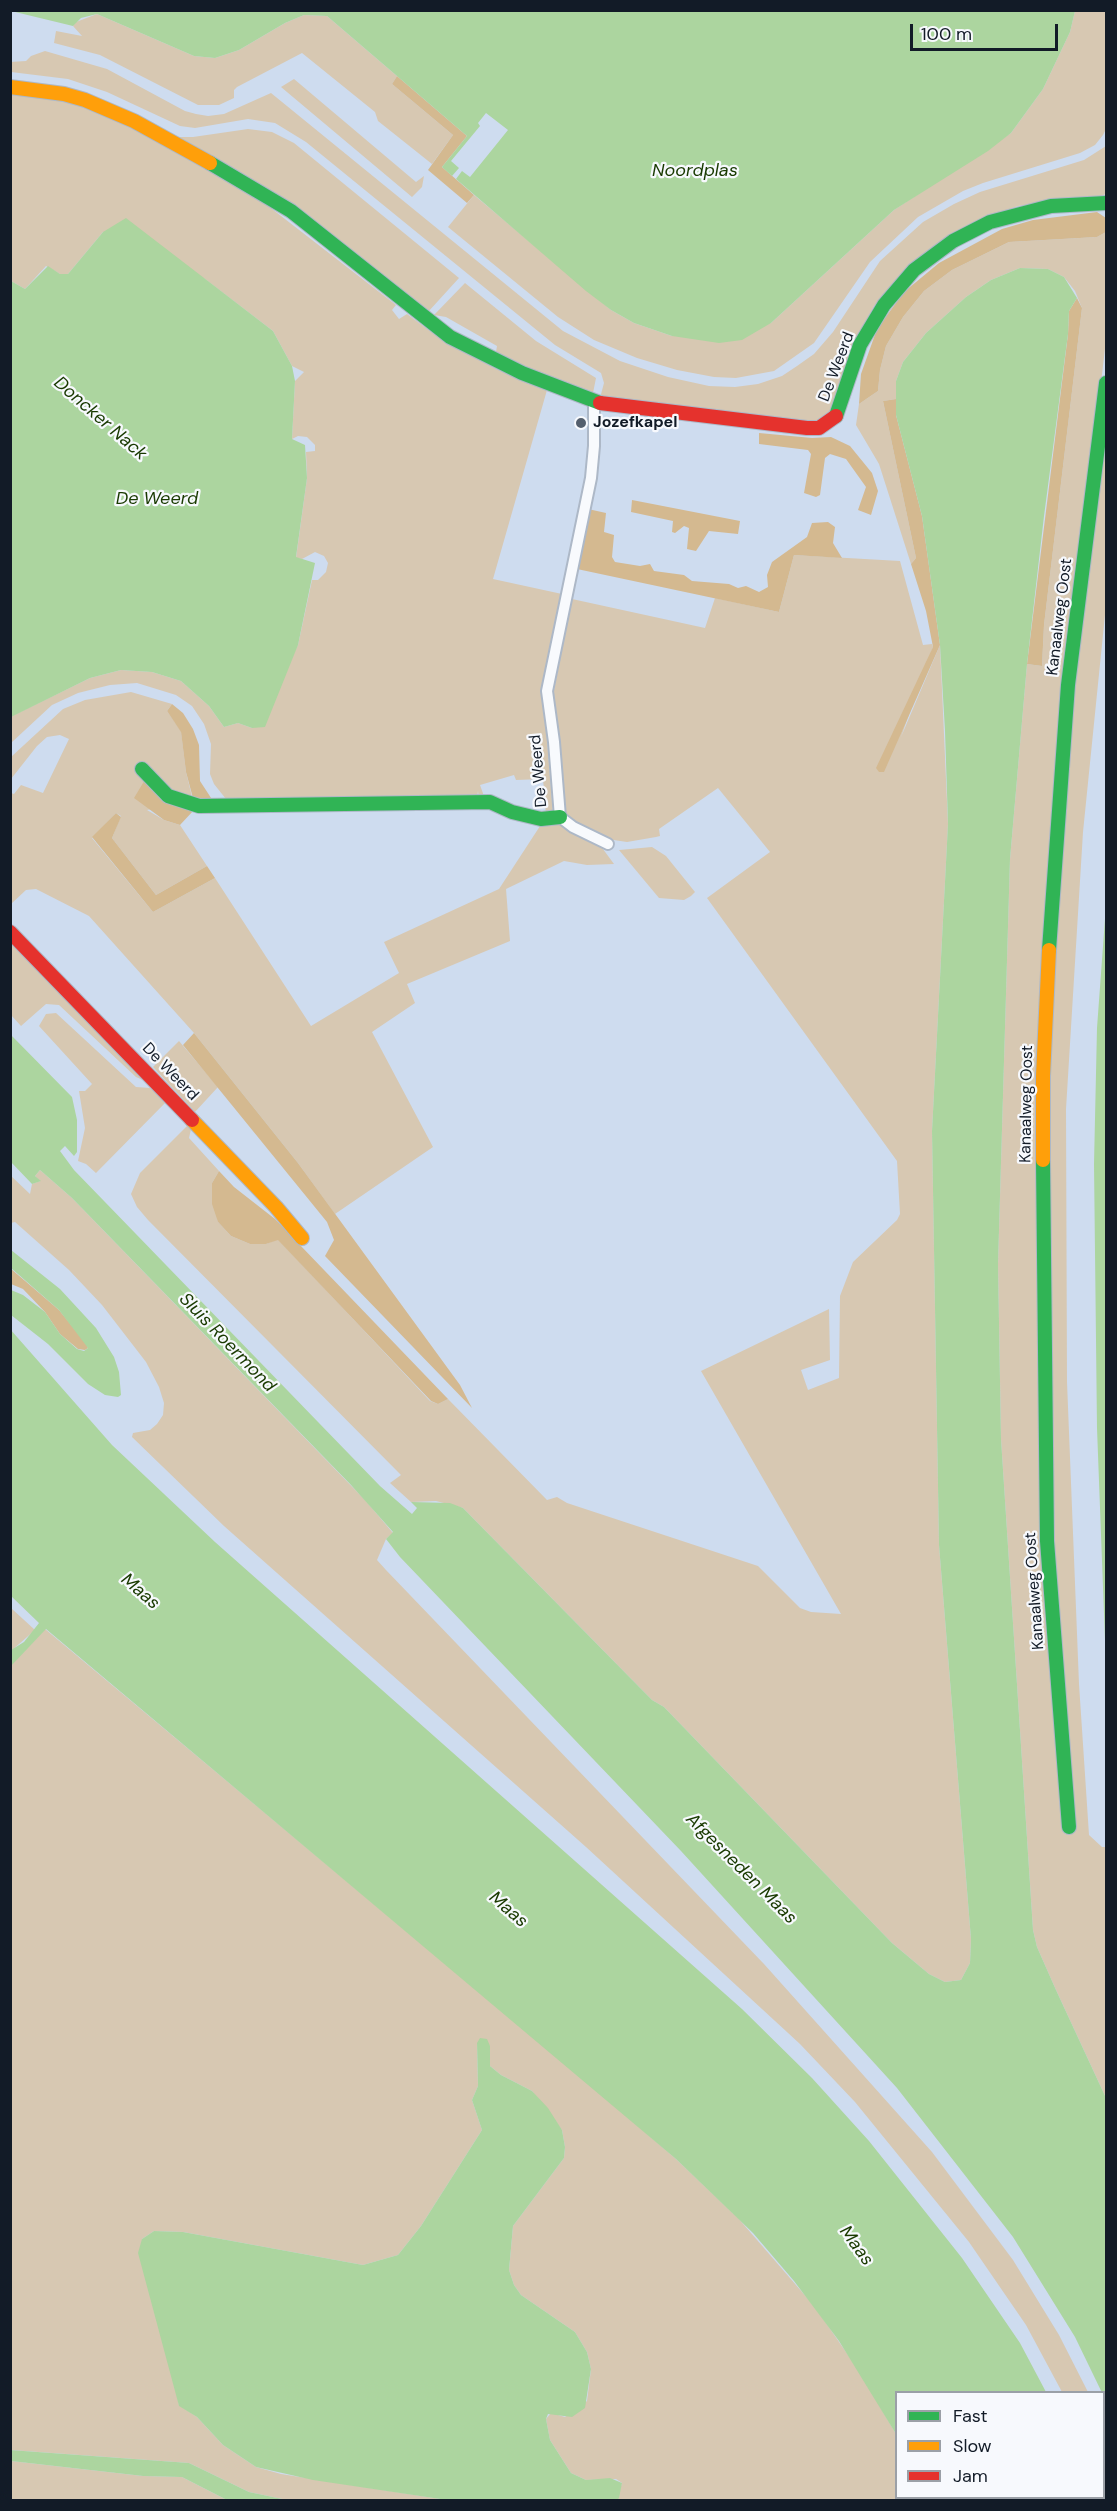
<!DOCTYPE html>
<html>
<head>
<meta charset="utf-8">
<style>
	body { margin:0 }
	#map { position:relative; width:1117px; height:2511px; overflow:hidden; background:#cedcef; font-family:"DM Sans",sans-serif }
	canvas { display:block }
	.frame { position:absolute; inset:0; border:12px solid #121b27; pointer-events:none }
	.legend { position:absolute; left:895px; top:2391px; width:210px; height:108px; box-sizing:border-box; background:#f7f9fd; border:2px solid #9ba0a7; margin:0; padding:8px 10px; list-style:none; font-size:18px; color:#121b27 }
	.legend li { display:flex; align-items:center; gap:12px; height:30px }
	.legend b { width:30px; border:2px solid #9ba0a7 }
	.scale { position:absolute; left:910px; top:24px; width:148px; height:27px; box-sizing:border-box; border:3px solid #121b27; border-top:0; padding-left:8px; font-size:18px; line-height:21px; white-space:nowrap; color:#121b27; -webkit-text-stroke:4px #f7f9fd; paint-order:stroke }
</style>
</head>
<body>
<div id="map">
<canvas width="1117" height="2511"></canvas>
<div class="frame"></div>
<ul class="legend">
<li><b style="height:8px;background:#30b455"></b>Fast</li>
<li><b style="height:8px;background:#ff9f0a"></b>Slow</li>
<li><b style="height:8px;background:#e5322d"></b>Jam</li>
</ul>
<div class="scale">100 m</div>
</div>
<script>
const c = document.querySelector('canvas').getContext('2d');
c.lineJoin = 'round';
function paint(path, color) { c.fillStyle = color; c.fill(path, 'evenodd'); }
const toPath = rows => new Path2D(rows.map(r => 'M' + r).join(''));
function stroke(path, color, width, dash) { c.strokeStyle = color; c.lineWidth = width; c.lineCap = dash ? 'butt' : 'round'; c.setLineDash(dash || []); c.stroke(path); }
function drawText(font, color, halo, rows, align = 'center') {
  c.font = font + ' "DM Sans",sans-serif'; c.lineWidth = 4.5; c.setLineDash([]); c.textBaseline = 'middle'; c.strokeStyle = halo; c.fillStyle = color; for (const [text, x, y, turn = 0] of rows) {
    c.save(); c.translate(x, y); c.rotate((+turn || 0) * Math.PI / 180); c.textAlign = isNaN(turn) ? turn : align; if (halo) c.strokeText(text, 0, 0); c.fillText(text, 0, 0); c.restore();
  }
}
paint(toPath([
	[1075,11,1106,11,1106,129,1103,135,1095,145,1080,153,983,183,963,191,918,217,870,262,814,343,774,371,736,378,714,377,677,370,637,358,594,340,558,317,448,227,474,195,611,310,634,323,672,336,771,323,894,210,1011,133,1043,89,1070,32],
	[97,14,194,56,215,58,239,50,285,23,304,15,327,16,397,76,392,84,453,135,432,164,378,121,375,112,302,53,237,87,234,90,234,98,219,105,198,105,100,55,54,43,56,31,82,36,73,26,76,22],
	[45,51,107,69,185,111,196,114,208,116,224,114,271,93,563,331,620,361,668,377,709,386,735,387,758,384,782,376,797,366,814,354,833,332,880,261,923,222,954,204,980,192,1084,160,1106,146,1106,194,1098,197,1069,198,1018,206,979,220,903,273,874,306,853,345,834,410,813,424,600,398,604,383,601,373,555,345,306,142,275,123,248,119,195,128,180,126,107,92,68,79,11,72,10,62,26,61,31,56],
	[294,79,416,182,424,176,422,187,412,197,281,87],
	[11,92,67,102,98,112,158,140,263,202,396,305,392,310,399,319,407,314,438,337,496,369,547,390,493,579,562,594,543,690,553,814,546,816,543,779,516,780,514,775,480,785,485,799,479,800,478,791,477,798,230,804,214,784,210,774,211,744,204,724,192,706,176,695,137,683,110,685,78,693,52,705,11,743,10,717,90,678,121,670,152,672,181,681,209,706,224,727,238,723,252,728,298,645,312,580,318,580,326,572,328,563,324,556,315,552,302,559,296,558,307,478,306,452,315,451,315,445,307,437,298,436,292,439,295,381,304,372,292,366,273,331,205,279,103,232,68,274,60,274,46,266,25,289,11,281],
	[248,129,272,132,294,143,459,278,428,312,175,137,193,137],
	[1106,232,1106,340,1060,735,1049,879,1041,1038,1038,1212,1043,1529,1061,1785,1066,1830,1073,1831,1047,1450,1046,1057,1073,664,1106,399,1106,605,1083,832,1066,1109,1067,1382,1079,1684,1089,1835,1102,1847,1106,1847,1106,2098,1056,1990,1037,1947,1033,1930,1001,1439,998,1264,1010,859,1027,664,1042,666,1044,625,1082,308,1075,291,1064,277,1048,269,1020,268,991,280,966,297,926,333,903,362,896,381,896,399,883,401,916,558,911,564,879,464,856,425,859,404,878,391,880,370,886,346,903,317,924,291,952,270,1009,242,1097,237],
	[465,283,536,341,596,378,593,393,590,395,556,381,496,352,497,346,446,317,434,315],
	[794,555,900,561,923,645,932,644,933,647,901,737,940,645,948,824,932,1131,939,1545,971,1939,970,1963,961,1980,945,1982,929,1974,892,1943,664,1707,652,1700,463,1508,436,1501,411,1502,390,1483,401,1475,148,1220,137,1207,131,1194,140,1173,187,1126,191,1129,189,1138,219,1171,212,1183,218,1222,231,1236,250,1244,266,1244,278,1239,430,1401,438,1404,448,1399,547,1500,557,1497,567,1503,758,1566,800,1608,811,1612,841,1614,701,1371,829,1309,830,1360,801,1370,808,1390,839,1378,840,1296,853,1262,897,1220,900,1214,897,1161,707,898,770,852,718,788,659,829,660,836,656,837,627,842,607,839,570,823,562,811,552,700,572,599,705,628,715,598,779,612],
	[131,692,172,704,167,711,181,731,186,772,193,801,147,810,164,820,180,825,207,866,156,895,112,838,121,816,116,813,92,838,153,912,215,878,311,1026,399,973,384,942,499,889,542,823,560,823,600,845,614,864,587,865,564,861,506,889,510,941,407,984,415,1003,372,1032,433,1147,335,1214,298,1163,194,1033,89,916,36,889,26,890,11,904,11,793,14,794,21,785,43,793,69,739,60,735,47,737,37,746,11,779,11,757,63,709,85,700],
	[652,847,666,856,695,892,691,896,684,900,659,898,619,850],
	[10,936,145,1081,136,1077,59,1005,46,1004,21,1026,11,1015],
	[56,1013,136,1087,150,1088,167,1101,96,1173,86,1164,78,1161,85,1128,79,1091,85,1091,92,1084,39,1026,46,1014],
	[179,1041,218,1087,195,1112,153,1067],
	[40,1170,72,1198,365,1500,393,1533,386,1539,377,1560,386,1570,764,1964,932,2152,1013,2260,1059,2335,1088,2392,1062,2392,1026,2325,969,2242,855,2102,800,2044,586,1847,224,1526,132,1437,133,1433,150,1430,157,1424,163,1415,164,1403,159,1387,146,1362,102,1305,69,1270,15,1222,11,1223,10,1175,30,1194,32,1184,40,1181,35,1176],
	[11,1608,35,1630,11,1651],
	[45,1629,601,2094,676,2159,738,2218,815,2307,859,2371,896,2434,896,2498,930,2498,931,2500,617,2500,622,2483,616,2479,586,2480,571,2473,550,2440,546,2419,551,2413,565,2417,587,2401,591,2369,587,2352,575,2332,521,2295,514,2285,509,2270,513,2226,564,2158,565,2147,562,2130,532,2091,501,2075,490,2066,490,2046,477,2043,478,2086,472,2100,482,2130,421,2226,398,2255,363,2265,183,2232,154,2231,142,2239,179,2405,197,2417,223,2445,256,2467,281,2474,447,2500,287,2500,249,2492,189,2463,11,2450,10,1666],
	[11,2461,143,2476,182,2477,227,2500,11,2500]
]), '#d7c8b2');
paint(toPath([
	[397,76,467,136,442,167,474,195,467,203,428,170,453,135,392,84],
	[1097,212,1106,218,1106,232,1097,237,1009,242,952,270,924,291,903,317,886,346,880,370,878,391,859,404,861,374,877,329,904,292,939,263,1002,229,1033,220],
	[1077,298,1082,308,1044,625,1042,666,1027,664,1068,334,1069,311],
	[896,399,896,415,922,516,940,645,884,772,879,772,876,768,933,647,926,611,911,564,916,558,883,401],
	[759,433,812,438,831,437,850,446,872,473,878,491,871,515,858,510,866,487,846,459,830,454,825,458,820,495,816,497,804,493,811,454,808,450,759,444],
	[632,500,740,521,738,534,709,531,696,551,687,549,689,528,684,526,675,533,672,532,673,521,631,512],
	[588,509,606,513,604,532,614,535,612,557,615,562,640,566,650,564,654,571,684,575,692,581,729,584,738,588,746,586,759,592,768,587,767,575,772,562,807,537,812,523,828,522,835,527,833,543,842,558,794,555,779,612,577,569],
	[172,704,183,713,193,729,199,745,200,781,215,804,194,802,186,772,181,732,167,711],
	[146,778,194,810,180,825,164,820,134,798],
	[116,813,121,817,112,838,156,895,207,866,215,878,153,912,92,837],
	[194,1033,298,1163,460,1385,472,1408,325,1256,334,1240,327,1222,183,1045],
	[219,1171,234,1187,275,1219,448,1399,438,1404,431,1401,278,1240,266,1244,250,1244,231,1236,218,1222,212,1204,212,1183],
	[10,1268,59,1310,86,1343,88,1348,85,1350,78,1349,60,1334,45,1312,23,1289,11,1284]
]), '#d4b990');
paint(toPath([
	[11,11,1075,11,1070,32,1043,89,1011,133,988,151,894,210,771,323,742,340,719,343,672,336,634,323,611,310,586,291,456,179,462,171,470,177,508,130,486,113,478,123,480,126,451,161,459,168,452,176,442,167,467,136,327,16,304,15,285,23,239,50,215,58,194,56,97,14,81,18,73,26],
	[126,218,273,331,292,366,295,381,292,439,305,445,307,478,296,557,315,563,298,645,265,727,252,728,238,723,224,727,209,706,181,681,152,672,121,670,90,678,11,717,11,281,25,289,48,266,60,274,68,274,103,232],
	[1020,268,1048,269,1064,277,1077,298,1069,311,1068,334,1044,516,1027,664,1010,859,998,1264,1001,1439,1033,1930,1037,1947,1056,1990,1106,2098,1106,2401,1075,2337,1013,2237,897,2088,681,1851,400,1557,386,1539,393,1532,351,1485,72,1198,40,1170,35,1176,41,1181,32,1184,10,1161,11,1035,72,1097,77,1120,77,1152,74,1156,65,1146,60,1151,74,1170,380,1486,412,1514,417,1508,411,1502,450,1503,463,1508,652,1700,664,1707,892,1943,929,1974,945,1982,961,1980,970,1963,971,1939,939,1545,932,1131,948,824,945,731,940,645,922,516,896,415,896,381,903,362,926,333,966,297,991,280],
	[1106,905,1106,1667,1097,1428,1094,1164,1097,1028],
	[11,1250,60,1289,96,1328,114,1357,119,1372,121,1395,118,1397,105,1395,88,1384,48,1344,11,1315,11,1290,23,1295,45,1312,60,1334,77,1349,84,1351,88,1348,59,1310,11,1268],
	[10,1329,112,1445,215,1542,742,2009,812,2078,869,2141,962,2258,1020,2343,1046,2392,896,2392,896,2434,839,2341,794,2281,753,2233,676,2159,46,1629,11,1666,11,1650,24,1642,39,1623,11,1596],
	[480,2038,487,2039,490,2046,490,2066,501,2075,532,2091,548,2108,562,2130,565,2147,564,2158,513,2226,509,2270,514,2285,521,2295,575,2332,587,2352,591,2369,585,2408,572,2417,548,2414,546,2419,550,2440,571,2473,586,2480,610,2478,622,2483,619,2498,617,2500,447,2500,313,2480,256,2467,223,2445,197,2417,179,2406,138,2253,142,2239,154,2231,183,2232,363,2265,398,2255,421,2226,482,2130,472,2100,478,2086,477,2043],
	[10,2450,189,2463,249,2492,287,2500,227,2500,182,2477,143,2476,11,2461],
	[930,2498,1095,2498,1096,2500,931,2500]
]), '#acd59f');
const street = toPath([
	[594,402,594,446,591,478,547,691,554,742,560,817,573,827,608,844]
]);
const fast = toPath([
	[210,163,291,211,450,337,522,373,600,403],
	[836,416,860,345,884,305,914,270,953,241,990,222,1051,206,1106,203],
	[142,769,168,796,199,806,490,802,512,812,541,819,560,817],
	[1049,950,1068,685,1106,383],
	[1043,1160,1047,1541,1069,1827]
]);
const slow = toPath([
	[10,87,64,94,85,100,134,121,210,163],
	[192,1120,276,1207,302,1238],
	[1043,1160,1043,1076,1049,950]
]);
const jam = toPath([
	[600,403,807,428,819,428,836,416],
	[10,932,192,1120]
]);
stroke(street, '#adb8c7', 14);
stroke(fast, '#adb8c7', 16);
stroke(slow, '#adb8c7', 16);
stroke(jam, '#adb8c7', 16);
stroke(street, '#f8fafd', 10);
stroke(fast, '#30b455', 14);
stroke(slow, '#ff9f0a', 14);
stroke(jam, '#e5322d', 14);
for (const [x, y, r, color] of [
	[581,423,6,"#545f6d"]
]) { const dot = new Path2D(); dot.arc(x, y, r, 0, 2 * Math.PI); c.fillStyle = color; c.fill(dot); stroke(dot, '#f7f9fd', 2); }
drawText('16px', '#121b27', '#f7f9fd', [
	["De Weerd",837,367,-69],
	["Kanaalweg Oost",1060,617,-83],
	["De Weerd",539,771,-95],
	["De Weerd",170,1072,46],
	["Kanaalweg Oost",1027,1104,-89],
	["Kanaalweg Oost",1035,1591,-94]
]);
drawText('bold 16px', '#121b27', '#f7f9fd', [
	["Jozefkapel",593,423]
], 'left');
drawText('italic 18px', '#193a00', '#f7f9fd', [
	["Noordplas",695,171],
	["Doncker Nack",100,419,41],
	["De Weerd",157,499],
	["Sluis Roermond",227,1343,46],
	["Maas",140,1592,41],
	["Afgesneden Maas",741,1869,45],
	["Maas",508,1910,41],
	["Maas",856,2246,54]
]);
</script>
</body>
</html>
